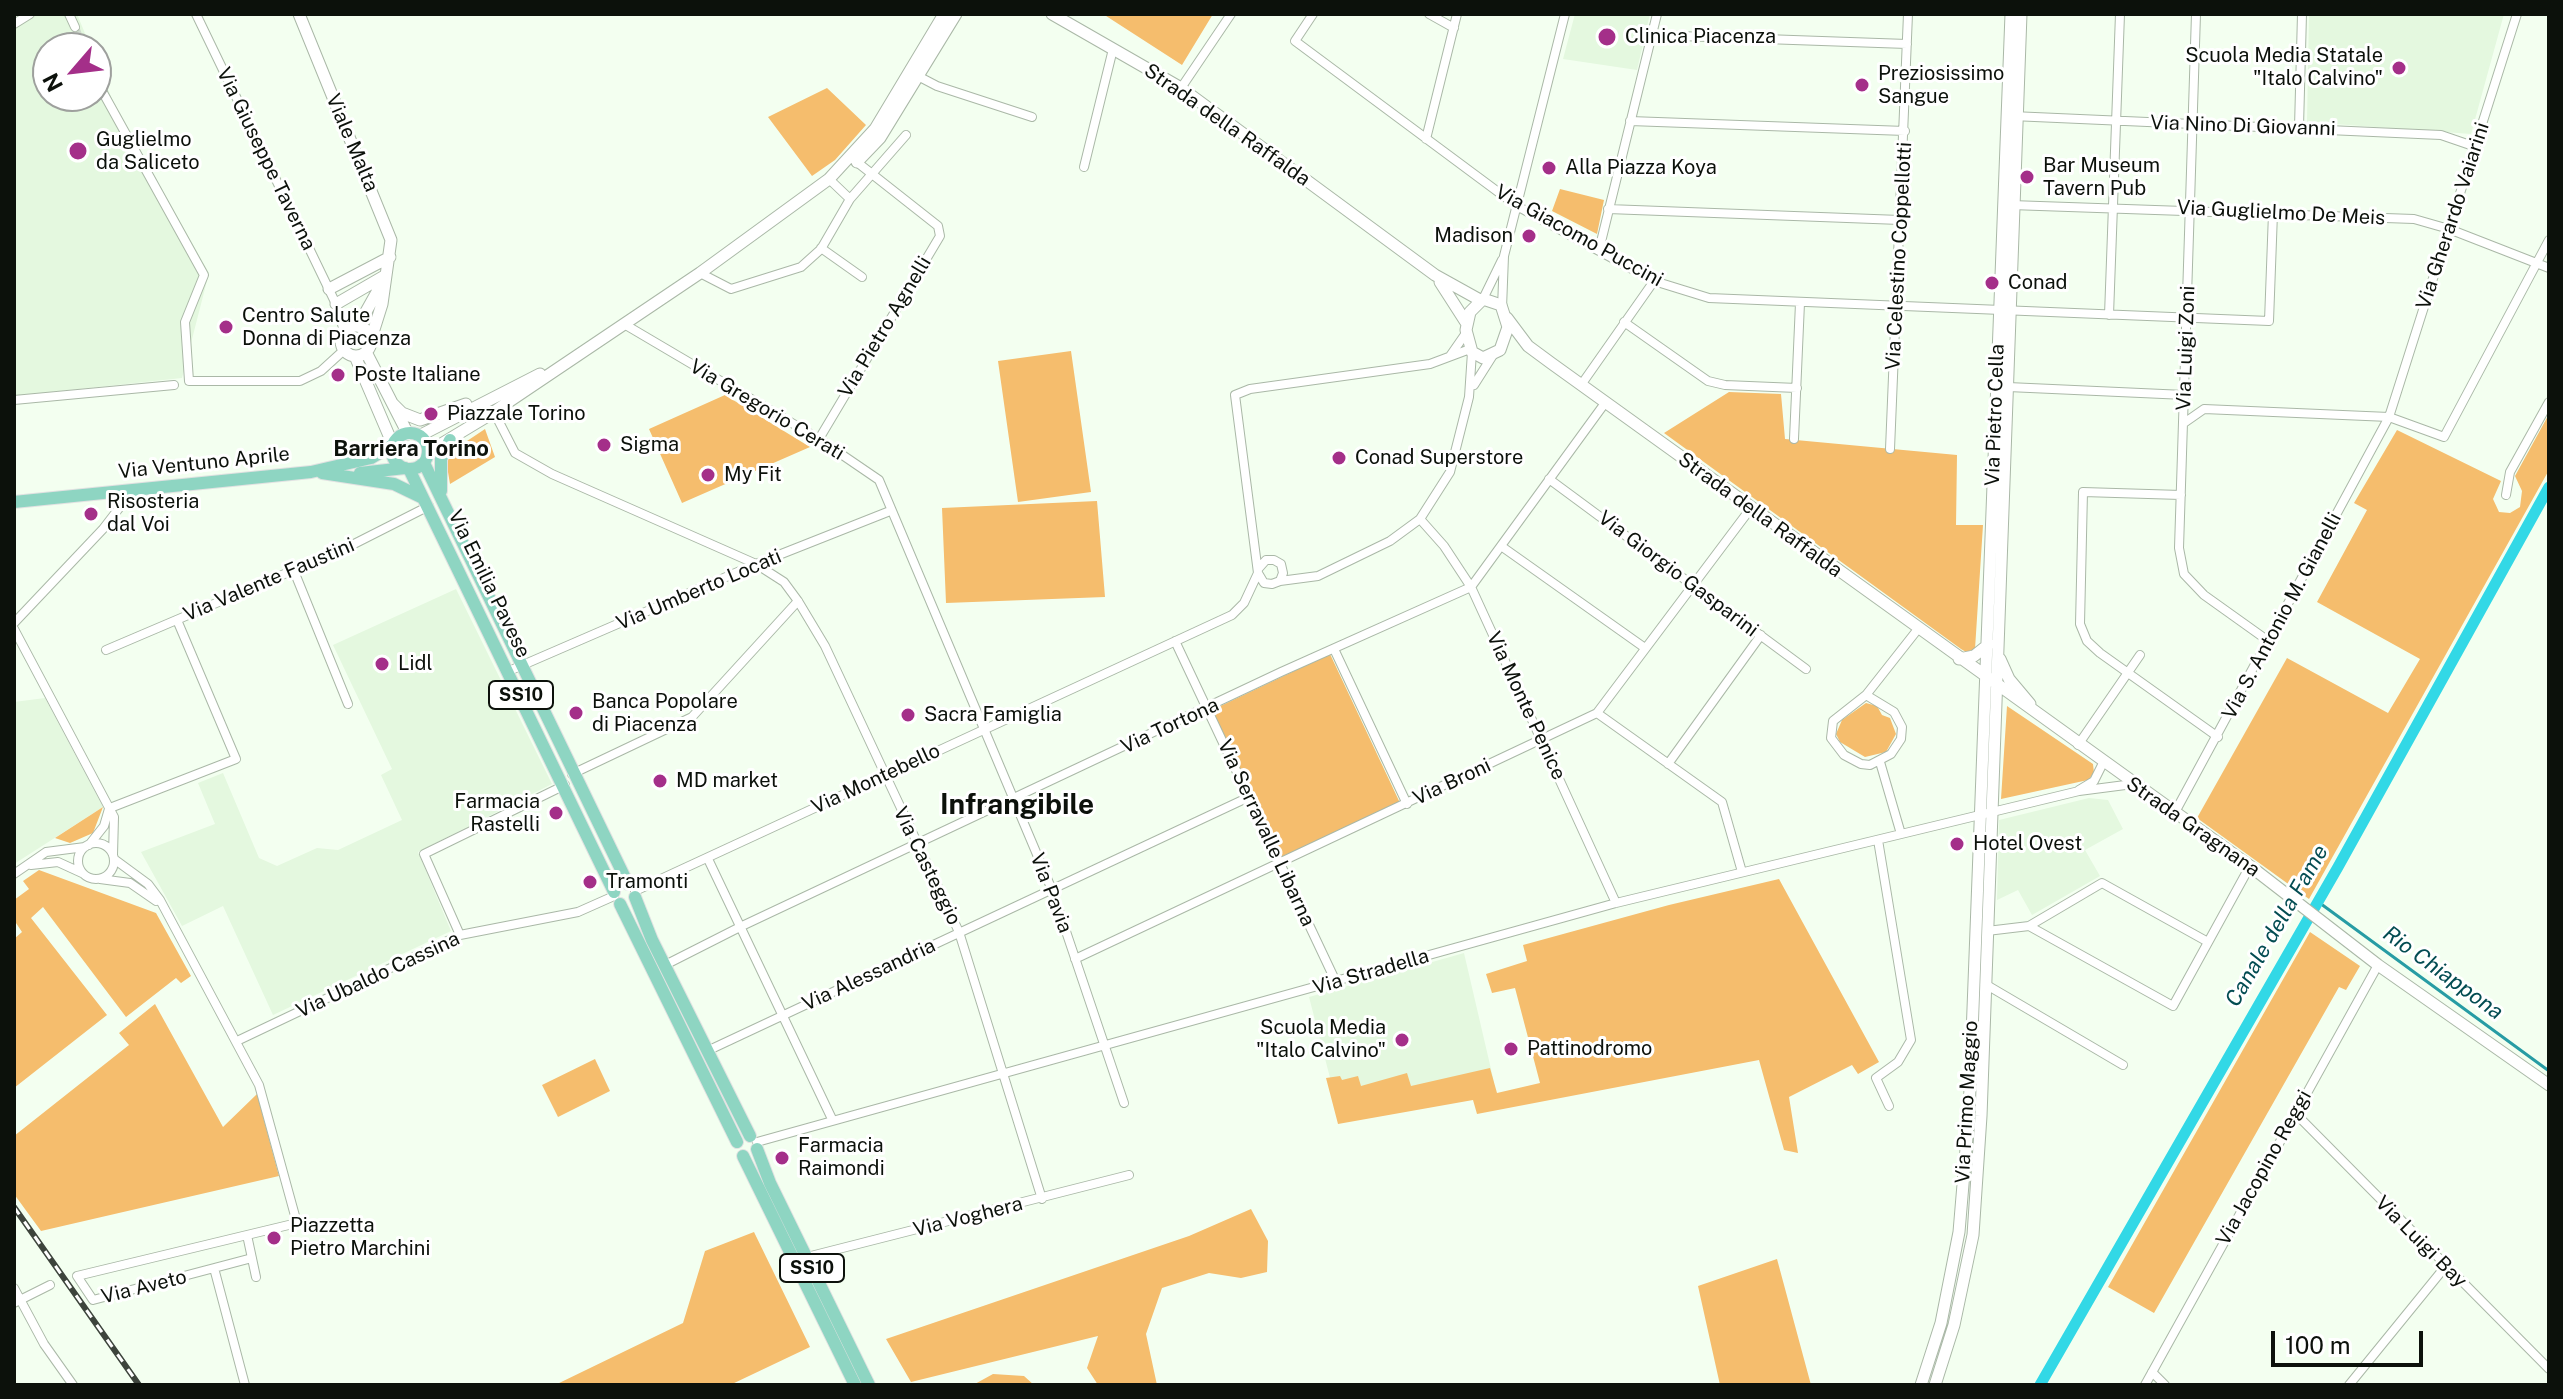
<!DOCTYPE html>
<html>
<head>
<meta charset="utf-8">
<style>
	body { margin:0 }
	#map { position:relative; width:2563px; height:1399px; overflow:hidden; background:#f3fff0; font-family:"Public Sans",sans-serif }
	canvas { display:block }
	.frame { position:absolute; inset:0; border:16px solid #0c110b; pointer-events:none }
	.north { position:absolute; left:32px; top:32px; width:80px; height:80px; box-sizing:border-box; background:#fff; border:2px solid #9ea09d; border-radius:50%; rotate:242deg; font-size:22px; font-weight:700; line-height:32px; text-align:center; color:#0c110b }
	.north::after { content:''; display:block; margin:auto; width:28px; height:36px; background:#a42f89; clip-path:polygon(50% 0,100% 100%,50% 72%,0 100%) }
	.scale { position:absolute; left:2271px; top:1331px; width:152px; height:36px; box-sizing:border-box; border:4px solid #0c110b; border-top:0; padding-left:10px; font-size:24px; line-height:28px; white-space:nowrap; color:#0c110b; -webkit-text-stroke:6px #fff; paint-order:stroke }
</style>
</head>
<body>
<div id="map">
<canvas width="2563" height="1399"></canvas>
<div class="frame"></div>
<div class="north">N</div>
<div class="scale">100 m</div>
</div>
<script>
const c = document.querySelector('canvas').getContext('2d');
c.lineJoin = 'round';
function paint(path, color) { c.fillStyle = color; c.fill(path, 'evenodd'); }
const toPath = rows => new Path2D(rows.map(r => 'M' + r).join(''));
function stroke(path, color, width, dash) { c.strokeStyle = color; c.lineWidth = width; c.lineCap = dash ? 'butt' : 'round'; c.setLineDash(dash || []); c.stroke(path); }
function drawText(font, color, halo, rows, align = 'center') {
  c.font = font + ' "Public Sans",sans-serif'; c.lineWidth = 6; c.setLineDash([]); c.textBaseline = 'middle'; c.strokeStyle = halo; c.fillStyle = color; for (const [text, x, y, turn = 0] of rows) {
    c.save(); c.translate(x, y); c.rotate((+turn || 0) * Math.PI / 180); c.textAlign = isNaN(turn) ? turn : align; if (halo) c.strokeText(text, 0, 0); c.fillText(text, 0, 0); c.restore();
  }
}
paint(toPath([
	[14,14,77,14,91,48,48,48,48,96,96,96,96,60,114,104,209,273,182,378,14,396],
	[1575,14,1650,14,1637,70,1563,59],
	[2309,14,2504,14,2471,134,2307,122],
	[456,589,552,784,418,852,451,931,273,1015,223,906,182,926,141,852,215,824,198,783,223,773,259,858,277,866,317,848,338,850,402,820,381,775,392,769,333,645],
	[45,698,103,807,14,864,14,702],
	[2089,798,2108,800,2123,829,2085,850,2100,876,2032,915,2018,890,1997,900,1999,820],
	[1464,953,1494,1082,1341,1120,1309,997]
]), '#e4f8df');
paint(toPath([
	[1103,14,1213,14,1182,65],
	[827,88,866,125,835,160,812,176,768,117],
	[1560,189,1604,200,1597,234,1552,211],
	[1071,351,1091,492,1018,502,998,361],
	[1729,392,1781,394,1785,439,1957,455,1956,525,1983,525,1975,649,1966,652,1961,649,1664,433],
	[725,395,810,447,682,503,649,429],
	[2549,414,2549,470,2309,899,2197,818,2287,658,2388,713,2420,659,2317,602,2367,510,2354,503,2397,430,2501,481,2493,499,2499,512,2510,513,2520,507,2522,491,2515,476],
	[485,429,495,457,450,484,446,460,449,453],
	[1097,501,1105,597,946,603,942,508],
	[1330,654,1400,803,1281,857,1212,710],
	[1866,703,1877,706,1882,715,1890,718,1896,734,1886,752,1865,757,1840,742,1836,734,1842,720],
	[2007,706,2093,764,2094,773,2088,780,2001,799],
	[103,807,93,833,70,843,55,838],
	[39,870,156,913,191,976,181,983,176,978,126,1017,43,907,31,918,107,1015,14,1088,14,939,22,932,14,920,14,900,29,889,23,881],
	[1779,879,1879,1062,1858,1074,1852,1065,1789,1097,1798,1153,1784,1150,1759,1060,1477,1114,1473,1100,1338,1124,1326,1078,1340,1076,1342,1080,1358,1076,1361,1086,1407,1073,1411,1086,1490,1068,1497,1093,1540,1083,1515,988,1492,993,1486,974,1527,961,1523,945,1669,905],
	[2310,932,2360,966,2346,990,2339,987,2154,1313,2108,1287],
	[155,1004,223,1127,257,1094,279,1176,41,1231,14,1194,14,1136,129,1045,119,1033],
	[595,1059,610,1091,558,1117,542,1085],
	[1251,1209,1268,1241,1267,1272,1241,1278,1209,1273,1162,1288,1146,1334,1157,1385,1098,1385,1087,1368,1098,1336,911,1382,886,1339,1189,1236],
	[754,1232,810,1347,730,1385,555,1385,683,1323,705,1251],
	[1777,1259,1811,1385,1720,1385,1698,1286],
	[993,1374,1024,1376,1034,1385,973,1385]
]), '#f5bd6d');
stroke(toPath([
	[2317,901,2549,1071]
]), '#279ca4', 3);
stroke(toPath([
	[2040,1385,2338,867,2549,487]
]), '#32d8e6', 11);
stroke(toPath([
	[75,27,83,48]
]), '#d0dbce', 8, [8, 4]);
const street = toPath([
	[69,14,75,27],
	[196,14,336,304,344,331],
	[1313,14,1295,41,1517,206,1654,281,1709,298,2269,321,2273,213],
	[1429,14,1454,28],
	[2196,14,2179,548,2184,574,2204,595,2267,640],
	[14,24,30,14],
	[1651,35,1907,44],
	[914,74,937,86,1032,117],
	[96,80,204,275,185,322,189,381,300,381,321,371,344,350],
	[1181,88,1231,14],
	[2012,116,2441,135,2476,147],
	[1630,121,1905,131],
	[2299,127,2302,14],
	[1426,139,1457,14],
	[1084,167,1113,49],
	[829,179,850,199],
	[2011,205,2414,219,2449,229,2549,268],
	[1608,209,1900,220],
	[821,248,862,277],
	[1599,250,1657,14],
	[700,273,731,289,801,267,821,249,850,199,906,135],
	[1483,299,1502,260],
	[1502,308,1504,256,1565,14],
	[2109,315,2120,14],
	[1624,322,1708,381,1725,385,1797,388],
	[624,324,819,439,879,480,1052,890,1124,1103],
	[1450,356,1466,333],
	[1474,385,1493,355],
	[1581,385,1654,281],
	[2008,387,2185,395],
	[14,400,174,385],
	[494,412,515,453,552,474,756,564,784,582,798,601,825,646,959,932,1042,1199],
	[2184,423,2204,409,2389,417,2444,437,2549,240],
	[819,439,940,236,938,226,853,159],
	[1794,439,1800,303],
	[1890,449,1908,14],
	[1549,479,1806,669],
	[2181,495,2083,492,2080,624,2087,641,2100,653,2218,737],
	[2506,495,2510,472,2549,402],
	[1420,519,1444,546,1471,587,1616,903],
	[1501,546,1645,648],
	[1258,569,1266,560,1274,560,1281,564,1283,573,1280,581,1272,584,1264,583,1258,573,1235,395,1250,389,1430,364,1470,349],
	[294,571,348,704],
	[1280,581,1318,576,1390,541,1420,519,1450,472,1469,397,1472,352],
	[14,623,103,529,133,490],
	[14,629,114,817,113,855],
	[1175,641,1336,982],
	[1334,649,1407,804],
	[106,650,350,546,429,506],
	[509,671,756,564,890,511],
	[1866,695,1894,712,1902,727,1901,739,1891,754,1870,765,1861,764,1844,755,1831,738,1833,721,1866,695,1918,629],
	[1597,713,1722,802,1742,872],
	[2078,745,2140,655],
	[1880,762,1901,834],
	[1668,764,1761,635],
	[572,774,692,717,798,601],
	[2079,790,2094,781,2103,763],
	[110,808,236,759,177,620],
	[2174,814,2389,417,2517,14],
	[1878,840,1911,1040,1898,1062,1876,1078,1889,1106],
	'78 861a18 18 0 1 1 36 0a18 18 0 1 1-36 0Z',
	[89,845,104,826,109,809],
	[114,859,148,884,160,900,259,1085,297,1223,247,1235],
	[708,859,832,1119],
	[31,865,58,862,82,873],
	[14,874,46,852,85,847],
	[100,879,130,883,156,901],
	[635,891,1232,615,1244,603,1258,573],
	[2029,926,2173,1006,2250,866],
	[1987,931,2029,926,2102,883,2208,942],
	[460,935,424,854,565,785],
	[1075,959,1597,713,1751,508],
	[665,965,742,926,1281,672,1471,587,1605,403],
	[1985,984,2123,1065],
	[237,1041,460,935,578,912,614,896],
	[707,1051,1249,797],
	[2294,1112,2549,1369],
	[757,1142,1616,903,2079,791,2133,784],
	[807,1257,1129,1175],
	[252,1258,93,1300,77,1276,247,1235,256,1277],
	[214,1268,245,1385],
	[14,1288,44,1344,73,1385],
	[14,1303,50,1285],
	[2152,1372,2165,1385],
	[2145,1385,2378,965],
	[2349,1385,2445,1267]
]);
const secondary = toPath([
	[299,14,391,240,382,304,371,339],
	[1052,14,1181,88,1435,275,1480,300],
	[857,162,880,138,956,14],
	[1440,282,1467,324],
	[329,289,390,257],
	[1483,299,1501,305,1508,327,1500,350,1483,358,1472,352,1466,330,1470,312,1483,299],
	[336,304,386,275],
	[1507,318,1528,346,1551,363,2250,866,2378,965,2549,1085],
	'341 341a15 15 0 1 1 30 0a15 15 0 1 1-30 0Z',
	[358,326,381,285],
	[366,352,408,434],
	[355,356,393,445],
	[393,404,402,413,420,420,466,404],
	[419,436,540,374],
	[428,452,486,417,700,273,829,179,875,129,944,14],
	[1959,659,1974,656,1989,644],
	[2000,659,2009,679,2030,704],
	[1921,1385,1941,1323,1959,1232,1969,1113,2011,14],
	[1935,1385,1954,1325,1973,1235,1981,1116,2021,14]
]);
const primary = toPath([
	'392 451a18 18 0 1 1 36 0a18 18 0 1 1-36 0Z',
	[424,463,628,884],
	[409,469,614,892],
	[322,473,394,484,423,498],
	[360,473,405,468],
	[441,491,441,459,450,440],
	[14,502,311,472,371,458,393,445],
	[635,897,652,940,750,1136],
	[620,904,737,1142],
	[757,1149,770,1183,869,1385],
	[743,1156,855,1385]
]);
stroke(street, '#aab8a7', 10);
stroke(secondary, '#aab8a7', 13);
stroke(primary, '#e2e2e2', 14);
stroke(street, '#fff', 8);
stroke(secondary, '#fff', 11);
stroke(primary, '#8ed5c2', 12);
const rail = toPath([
	[14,1207,139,1385]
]);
stroke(rail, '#3d443c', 6);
stroke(rail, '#fff', 3, [9]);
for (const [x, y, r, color] of [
	[1607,37,10,"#a42f89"],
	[2399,68,8,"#a42f89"],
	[1862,85,8,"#a42f89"],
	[78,151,10,"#a42f89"],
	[1549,168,8,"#a42f89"],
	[2027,177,8,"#a42f89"],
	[1529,236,8,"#a42f89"],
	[1992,283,8,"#a42f89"],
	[226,327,8,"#a42f89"],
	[338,375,8,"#a42f89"],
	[431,414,8,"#a42f89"],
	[604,445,8,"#a42f89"],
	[1339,458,8,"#a42f89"],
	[708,475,8,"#a42f89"],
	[91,514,8,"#a42f89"],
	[382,664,8,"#a42f89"],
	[576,713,8,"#a42f89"],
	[908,715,8,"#a42f89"],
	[660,781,8,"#a42f89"],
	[556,813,8,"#a42f89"],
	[1957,844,8,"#a42f89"],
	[590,882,8,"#a42f89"],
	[1402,1040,8,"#a42f89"],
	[1511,1049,8,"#a42f89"],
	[782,1158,8,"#a42f89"],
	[274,1238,8,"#a42f89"]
]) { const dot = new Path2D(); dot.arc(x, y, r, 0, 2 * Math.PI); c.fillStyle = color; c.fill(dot); stroke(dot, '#fff', 3); }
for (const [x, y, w] of [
	[521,695,64],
	[812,1268,64]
]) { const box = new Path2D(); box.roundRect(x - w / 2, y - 14, w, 28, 6); c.fillStyle = '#fff'; c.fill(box); stroke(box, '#0c110b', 2); }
drawText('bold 18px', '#0c110b', null, [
	["SS10",521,695],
	["SS10",812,1268]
]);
drawText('20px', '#0c110b', '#fff', [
	["Clinica Piacenza",1625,37],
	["Scuola Media Statale",2383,56,"right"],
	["\"Italo Calvino\"",2383,79,"right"],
	["Preziosissimo",1878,74],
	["Sangue",1878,97],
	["Guglielmo",96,140],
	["da Saliceto",96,163],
	["Bar Museum",2043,166],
	["Tavern Pub",2043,189],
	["Alla Piazza Koya",1565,168],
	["Madison",1513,236,"right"],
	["Conad",2008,283],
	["Centro Salute",242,316],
	["Donna di Piacenza",242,339],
	["Poste Italiane",354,375],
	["Piazzale Torino",447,414],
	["Sigma",620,445],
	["Conad Superstore",1355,458],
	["My Fit",724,475],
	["Risosteria",107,502],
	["dal Voi",107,525],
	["Lidl",398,664],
	["Banca Popolare",592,702],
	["di Piacenza",592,725],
	["Sacra Famiglia",924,715],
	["MD market",676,781],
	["Farmacia",540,802,"right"],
	["Rastelli",540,825,"right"],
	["Hotel Ovest",1973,844],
	["Tramonti",606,882],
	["Scuola Media",1386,1028,"right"],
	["\"Italo Calvino\"",1386,1051,"right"],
	["Pattinodromo",1527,1049],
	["Farmacia",798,1146],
	["Raimondi",798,1169],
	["Piazzetta",290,1226],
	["Pietro Marchini",290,1249]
], 'left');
drawText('20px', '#0c110b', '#fff', [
	["Strada della Raffalda",1227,125,35],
	["Via Nino Di Giovanni",2243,126,2],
	["Viale Malta",352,143,67],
	["Via Giuseppe Taverna",266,159,64],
	["Via Guglielmo De Meis",2281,213,3],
	["Via Gherardo Vaiarini",2453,216,-72],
	["Via Giacomo Puccini",1579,236,29],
	["Via Celestino Coppellotti",1899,256,-87],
	["Via Pietro Agnelli",885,327,-59],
	["Via Luigi Zoni",2186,348,-88],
	["Via Gregorio Cerati",767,410,31],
	["Via Pietro Cella",1995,415,-88],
	["Via Ventuno Aprile",204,463,-6],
	["Strada della Raffalda",1760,515,36],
	["Via Giorgio Gasparini",1678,574,37],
	["Via Valente Faustini",269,580,-23],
	["Via Emilia Pavese",489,584,64],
	["Via Umberto Locati",699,590,-23],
	["Via S. Antonio M. Gianelli",2282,616,-62],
	["Via Monte Penice",1526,706,65],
	["Via Tortona",1170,726,-25],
	["Via Montebello",876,779,-25],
	["Via Broni",1452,782,-25],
	["Strada Gragnana",2193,827,35],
	["Via Serravalle Libarna",1266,833,65],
	["Via Casteggio",927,866,64],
	["Via Pavia",1051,893,69],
	["Via Stradella",1371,972,-16],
	["Via Ubaldo Cassina",378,975,-25],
	["Via Alessandria",869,975,-25],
	["Via Primo Maggio",1967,1102,-87],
	["Via Jacopino Reggi",2264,1168,-61],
	["Via Voghera",968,1217,-14],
	["Via Luigi Bay",2421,1242,45],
	["Via Aveto",144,1287,-14]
]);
drawText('bold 22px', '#0c110b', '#fff', [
	["Barriera Torino",411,449]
]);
drawText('italic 22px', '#034c52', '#fff', [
	["Canale della Fame",2277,926,-60],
	["Rio Chiappona",2443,973,36]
]);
drawText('bold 28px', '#0c110b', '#fff', [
	["Infrangibile",1017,805]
]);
</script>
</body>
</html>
